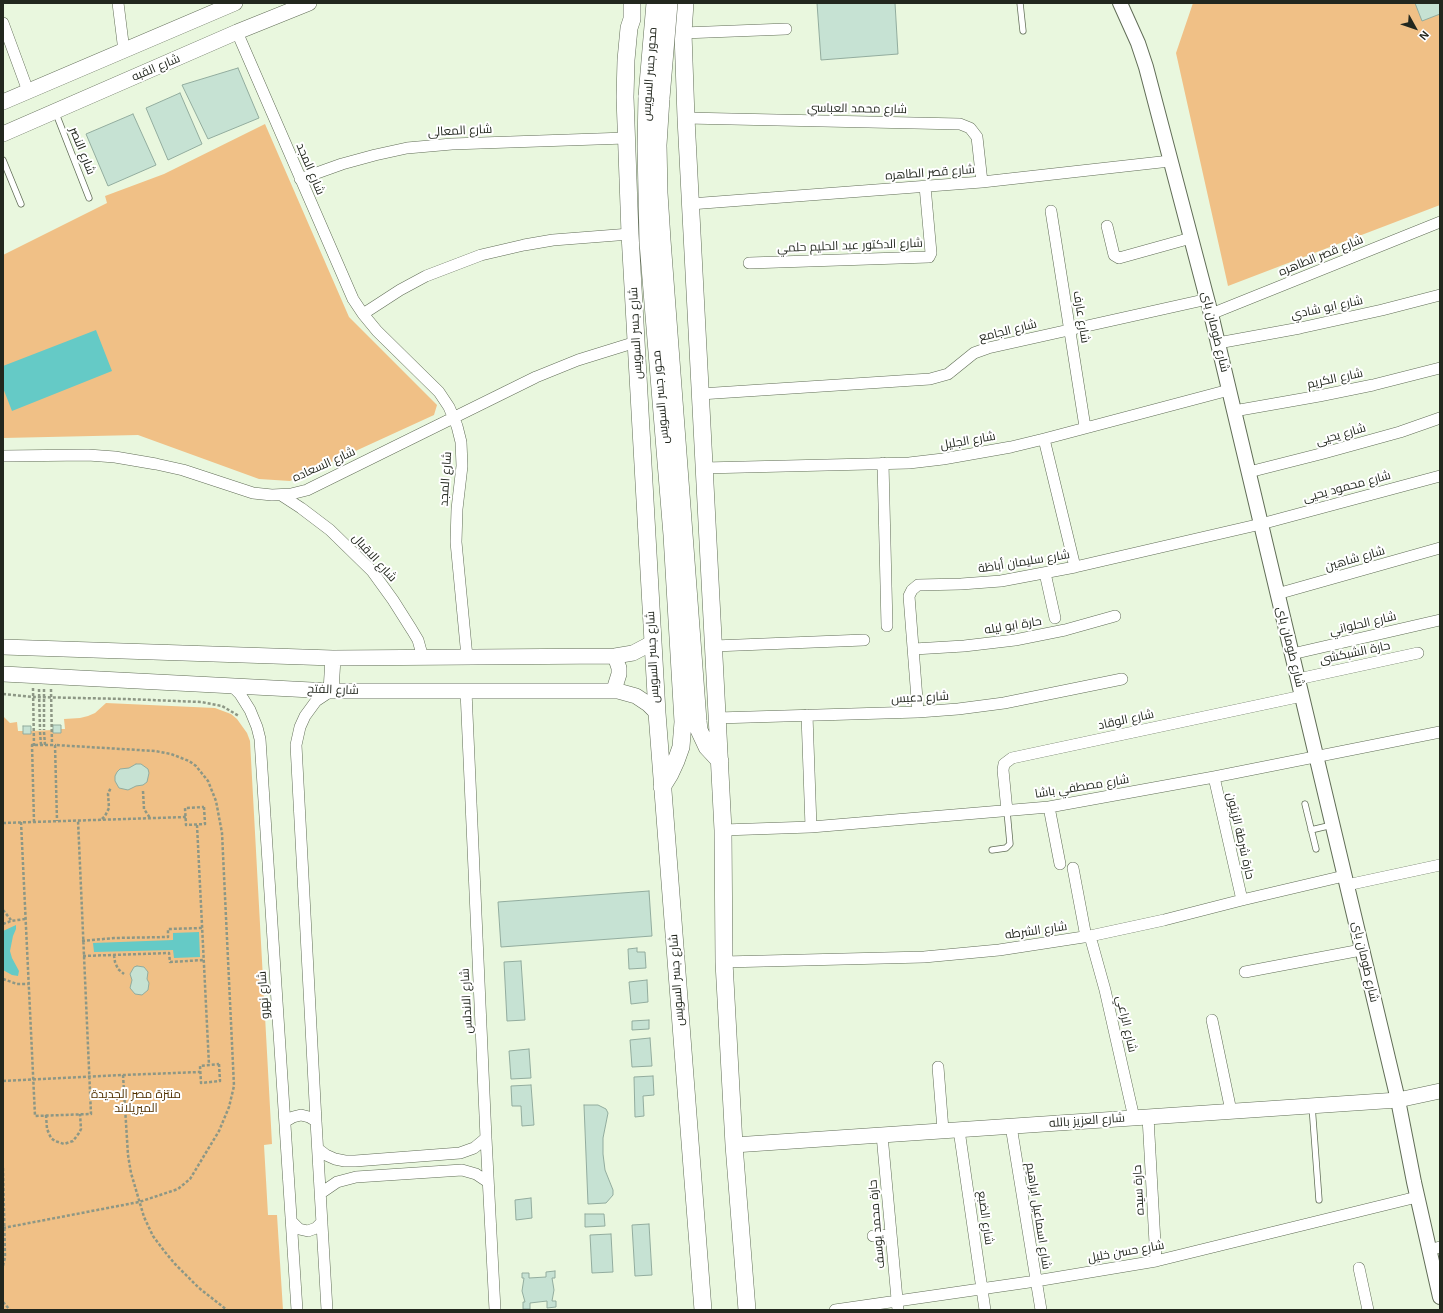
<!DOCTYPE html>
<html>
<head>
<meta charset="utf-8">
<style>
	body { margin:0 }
	#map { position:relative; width:1443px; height:1313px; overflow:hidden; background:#e9f7de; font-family:Arial,sans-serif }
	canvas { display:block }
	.frame { position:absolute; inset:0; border:4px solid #22271e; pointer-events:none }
	.north { position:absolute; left:1395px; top:8px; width:40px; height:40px; -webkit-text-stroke:3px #fff; paint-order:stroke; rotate:130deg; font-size:11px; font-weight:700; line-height:16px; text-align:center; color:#22271e }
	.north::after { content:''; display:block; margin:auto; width:14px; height:18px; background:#22271e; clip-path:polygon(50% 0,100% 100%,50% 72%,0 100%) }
</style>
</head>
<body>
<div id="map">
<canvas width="1443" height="1313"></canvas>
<div class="frame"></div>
<div class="north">N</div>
</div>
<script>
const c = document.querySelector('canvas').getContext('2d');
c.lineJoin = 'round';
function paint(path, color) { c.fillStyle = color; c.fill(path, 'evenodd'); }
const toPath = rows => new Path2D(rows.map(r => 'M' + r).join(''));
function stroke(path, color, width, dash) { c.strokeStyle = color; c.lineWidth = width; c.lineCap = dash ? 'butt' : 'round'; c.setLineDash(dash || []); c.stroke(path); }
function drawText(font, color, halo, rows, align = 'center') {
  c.font = font + ' Arial,Cairo,sans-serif'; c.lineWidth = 4; c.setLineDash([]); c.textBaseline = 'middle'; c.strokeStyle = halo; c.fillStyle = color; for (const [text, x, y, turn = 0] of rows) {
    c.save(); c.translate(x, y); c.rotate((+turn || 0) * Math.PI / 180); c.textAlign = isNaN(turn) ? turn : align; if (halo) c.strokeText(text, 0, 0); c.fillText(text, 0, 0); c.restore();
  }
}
paint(toPath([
	[1193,3,1440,3,1440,205,1228,286,1176,53],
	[265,124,349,317,437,405,434,415,290,481,259,479,138,435,3,438,3,255,107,203,105,196,164,174],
	[106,703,215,708,231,714,237,719,247,733,250,741,272,1144,264,1145,268,1215,277,1215,283,1310,3,1310,3,716,10,723,17,722,18,731,23,731,23,726,31,726,31,731,53,730,53,725,61,725,61,729,65,729,64,719,80,718,88,716,95,713]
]), '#f0c086');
paint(toPath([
	[96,330,112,371,12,411,3,388,3,366],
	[16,925,16,929,13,936,10,951,12,958,19,971,18,976,12,975,3,970,3,931],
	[199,932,200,957,174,958,173,950,94,952,93,943,173,940,173,933]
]), '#65cac6');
const building = toPath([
	[817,3,895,3,898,54,821,60,817,3],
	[1415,3,1440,3,1440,14,1422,21,1415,3],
	[238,68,259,118,208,139,182,85,238,68],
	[180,93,202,144,168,160,146,108,180,93],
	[133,114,156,165,108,186,86,134,133,114],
	[53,725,61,725,61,733,53,733,53,725],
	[23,726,31,726,31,734,23,734,23,726],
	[136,764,141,764,148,769,149,773,147,782,143,785,136,786,128,790,119,788,115,781,115,776,117,772,120,769,129,768,136,764],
	[649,891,652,936,501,947,498,902,649,891],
	[637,948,637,952,645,952,646,968,629,969,628,949,637,948],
	[521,961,525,1020,507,1021,504,962,521,961],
	[137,966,144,967,148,972,147,979,149,983,148,990,142,995,135,994,130,988,132,980,130,974,134,967,137,966],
	[647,980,648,1002,631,1004,629,982,647,980],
	[649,1020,649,1029,632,1030,632,1021,649,1020],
	[650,1038,652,1066,632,1067,630,1040,650,1038],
	[529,1049,531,1078,511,1079,509,1051,529,1049],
	[653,1076,654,1095,643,1096,644,1116,635,1117,634,1077,653,1076],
	[531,1085,534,1125,522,1126,521,1106,512,1106,511,1086,531,1085],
	[584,1105,598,1105,606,1109,608,1113,603,1138,603,1154,605,1170,613,1190,613,1195,606,1203,588,1204,584,1105],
	[531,1198,532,1218,516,1220,515,1200,531,1198],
	[585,1214,604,1214,605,1226,585,1227,585,1214],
	[649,1224,652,1275,635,1276,632,1225,649,1224],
	[611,1234,613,1272,592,1273,590,1235,611,1234],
	[555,1271,555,1278,552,1278,554,1290,552,1301,556,1301,556,1307,547,1308,547,1301,530,1303,530,1309,523,1309,523,1302,525,1302,522,1291,524,1278,522,1278,522,1273,529,1273,529,1278,546,1277,546,1272,555,1271]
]);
paint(building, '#c6e2d3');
stroke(building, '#92ac9e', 1);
const service = toPath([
	[1020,3,1023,31],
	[55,111,89,198],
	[3,160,21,204],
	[1305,804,1316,849],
	[1311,830,1332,825],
	[992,850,1006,848,1010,844,1007,811],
	[1312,1106,1319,1200]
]);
const minor = toPath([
	[118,3,124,51],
	[3,23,28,91],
	[237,32,353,299,363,314,377,331,439,392,449,407,457,426,461,442,462,466,457,509,456,542,467,657],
	[683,33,786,29],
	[686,118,960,124,970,128,977,137,982,182],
	[300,179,342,164,375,155,407,148,452,144,626,138],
	[690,204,982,182,1170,161],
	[1051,211,1085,427],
	[1107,226,1114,255,1119,258,1191,238],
	[749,263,929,257,931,253,925,186],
	[363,314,400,290,426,276,481,255,524,245,553,240,630,234],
	[1211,314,1440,222],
	[1218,343,1300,328,1382,310,1440,295],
	[700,394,930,379,948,374,974,353,988,348,1208,299],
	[1234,411,1319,396,1373,385,1440,368],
	[1044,439,1075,567],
	[3,456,88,455,115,457,156,464,183,470,253,493,272,495,291,494,307,490,536,377,578,360,636,342],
	[883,463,887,626],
	[704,468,909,463,943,459,1011,447,1044,439,1229,390],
	[1249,472,1324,453,1400,432,1440,418],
	[281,495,301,508,330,530,372,571,393,600,412,630,418,640,423,658],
	[1045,573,1055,618],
	[1277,594,1440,548],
	[714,646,864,640],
	[914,649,964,646,1015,640,1065,630,1115,616],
	[1292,654,1440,620],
	[1298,679,1418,653],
	[232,686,240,694,250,710,257,727,260,739,297,1310],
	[466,691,486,1138,495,1310],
	[918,712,909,596,912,590,918,585,961,584,1001,581,1075,567,1261,524,1440,476],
	[807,715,811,827],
	[717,718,918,712,958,709,1004,703,1122,679],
	[1214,777,1242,900],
	[1049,807,1060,864],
	[1007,811,1003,770,1004,764,1012,758,1302,696],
	[723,830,811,827,1049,807,1214,777,1440,732],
	[1073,868,1086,937],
	[1347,885,1440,865],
	[1090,936,1105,990,1134,1118],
	[724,962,924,957,999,950,1090,936,1164,920,1242,900,1344,876],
	[1245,972,1361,950],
	[1212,1020,1231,1111],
	[938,1067,943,1130],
	[1148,1117,1156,1261],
	[286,1121,293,1117,301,1115,309,1117,316,1121],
	[1011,1126,1041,1310],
	[959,1130,985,1310],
	[882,1135,898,1310],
	[318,1149,326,1155,335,1159,345,1161,355,1161,460,1153,474,1148,486,1138],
	[321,1193,337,1182,356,1177,462,1170,476,1174,488,1182],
	[293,1223,299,1229,308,1231,316,1228,322,1222],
	[873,1236,891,1235],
	[1429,1250,1440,1247],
	[1359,1268,1368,1310],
	[327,1310,316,1121,296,745,300,727,305,716,316,701,331,691],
	[835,1310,1036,1281,1156,1261,1417,1197]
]);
const tertiary = toPath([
	[1120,3,1138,43,1146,67,1211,314,1398,1100,1414,1182,1440,1297]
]);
const secondary = toPath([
	[3,102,235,3],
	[3,134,237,32,309,3],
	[3,647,333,658,615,656,633,653,652,643],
	[3,674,331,691,618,691,636,696,648,704,657,713],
	[614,690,619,674,619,668,615,656],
	[331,691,333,658],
	[734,1145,1398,1100,1440,1091]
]);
const primary = toPath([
	[632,3,632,19,629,28,626,60,625,97,630,234,657,713,703,1310],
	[685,3,683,33,686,118,723,830,724,962,734,1145,747,1310],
	[647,96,646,146,648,242,672,535,683,722,681,747,676,761,670,774,662,787],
	[661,98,658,145,659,193,662,240,698,721,699,730,707,747,720,761]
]);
stroke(service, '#616d57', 7);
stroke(minor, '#616d57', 12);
stroke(tertiary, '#616d57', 16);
stroke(secondary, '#616d57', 16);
stroke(primary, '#616d57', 18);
stroke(toPath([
	[33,688,34,746],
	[39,689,40,730],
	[44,689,44,730],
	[51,689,52,745],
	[3,694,33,697,126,699,201,702,222,706,239,716],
	[40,732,41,745],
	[44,732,45,745],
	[143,791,144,809,150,818],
	[204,807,205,824,186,825,185,808,204,807],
	[102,819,105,816,109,808,108,794,111,787],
	[21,822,35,1116,91,1114,78,820],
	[34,822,32,745,55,745,57,821],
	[3,823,186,817],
	[197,825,209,1065],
	[3,910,11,920],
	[3,924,11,921,25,919],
	[82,941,114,938,168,937,168,929,202,928],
	[114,955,115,962,118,969,124,974],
	[83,956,169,953,170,962,204,960],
	[3,979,17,984,28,984],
	[219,1064,220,1081,201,1083,200,1066,219,1064],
	[123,1075,128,1155,131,1173,144,1217,153,1236,165,1252,175,1264,199,1288,227,1310],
	[3,1081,123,1075,200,1072],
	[46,1115,47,1129,51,1138,55,1141,64,1144,73,1141,79,1133,81,1129,80,1114],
	[3,1168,5,1257,3,1266],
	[3,1228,139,1202,178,1189,190,1179,219,1131,229,1107,234,1086,222,833,216,801,208,781,196,766,189,761,171,754,155,751,55,745],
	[3,1302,10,1310]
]), '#8d9785', 2.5, [3, 2]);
stroke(service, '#fff', 5.5);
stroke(minor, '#fff', 11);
stroke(tertiary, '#fff', 14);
stroke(secondary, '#fff', 15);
stroke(primary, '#fff', 17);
const primaryBridge = toPath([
	[647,96,655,3],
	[661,98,669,3]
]);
stroke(primaryBridge, '#616d57', 18, []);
stroke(primaryBridge, '#fff', 17);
drawText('12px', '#22271e', '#fff', [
	["شارع القبه",156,68,-23],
	["محور جسر السويس",650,74,-86],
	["شارع محمد العباسي",857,109,1],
	["شارع المعالى",460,131,-3],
	["شارع النصر",82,151,68],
	["شارع المجد",310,169,67],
	["شارع قصر الطاهره",930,173,-4],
	["شارع الدكتور عبد الحليم حلمي",850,246,-2],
	["شارع قصر الطاهره",1321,256,-22],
	["شارع ابو شادي",1327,308,-12],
	["شارع عارف",1081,317,81],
	["شارع الجامع",1008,331,-14],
	["شارع طومان باى",1215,332,76],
	["شارع جسر السويس",636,333,-93],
	["شارع الكريم",1335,379,-12],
	["محور جسر السويس",661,397,-95],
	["شارع يحيى",1341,435,-16],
	["شارع الجليل",968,441,-10],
	["شارع السعاده",324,465,-24],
	["شارع المجد",446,479,-86],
	["شارع محمود يحيى",1347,487,-15],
	["شارع الاقبال",374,558,48],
	["شارع شاهين",1355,559,-16],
	["شارع سليمان أباظة",1024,562,-9],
	["شارع الحلواني",1363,624,-13],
	["حارة ابو ليله",1013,626,-9],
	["شارع طومان باى",1290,647,76],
	["حارة الشبكشى",1355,653,-12],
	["شارع جسر السويس",653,657,-93],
	["شارع الفتح",333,690,2],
	["شارع دعبس",920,698,-3],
	["شارع الوقاد",1126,720,-12],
	["شارع مصطفي باشا",1082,787,-9],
	["حارة شرطة الزيتون",1240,836,77],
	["شارع الشرطه",1036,931,-8],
	["شارع طومان باى",1365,962,77],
	["شارع جسر السويس",677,980,-94],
	["شارع نهرو",264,995,-94],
	["شارع الاندلس",467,1001,-93],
	["شارع الراعي",1126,1024,77],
	["شارع العزيز بالله",1087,1121,-4],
	["حارة سيده",1139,1190,-93],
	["شارع اسماعيل ابراهيم",1038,1216,81],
	["شارع الضبع",985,1218,82],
	["حارة محمد يوسف",877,1224,-95],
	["شارع حسن خليل",1126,1252,-10]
]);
drawText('12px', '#513100', '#fff', [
	["منتزة مصر الجديدة",136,1095],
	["الميريلاند",136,1109]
]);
</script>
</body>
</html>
